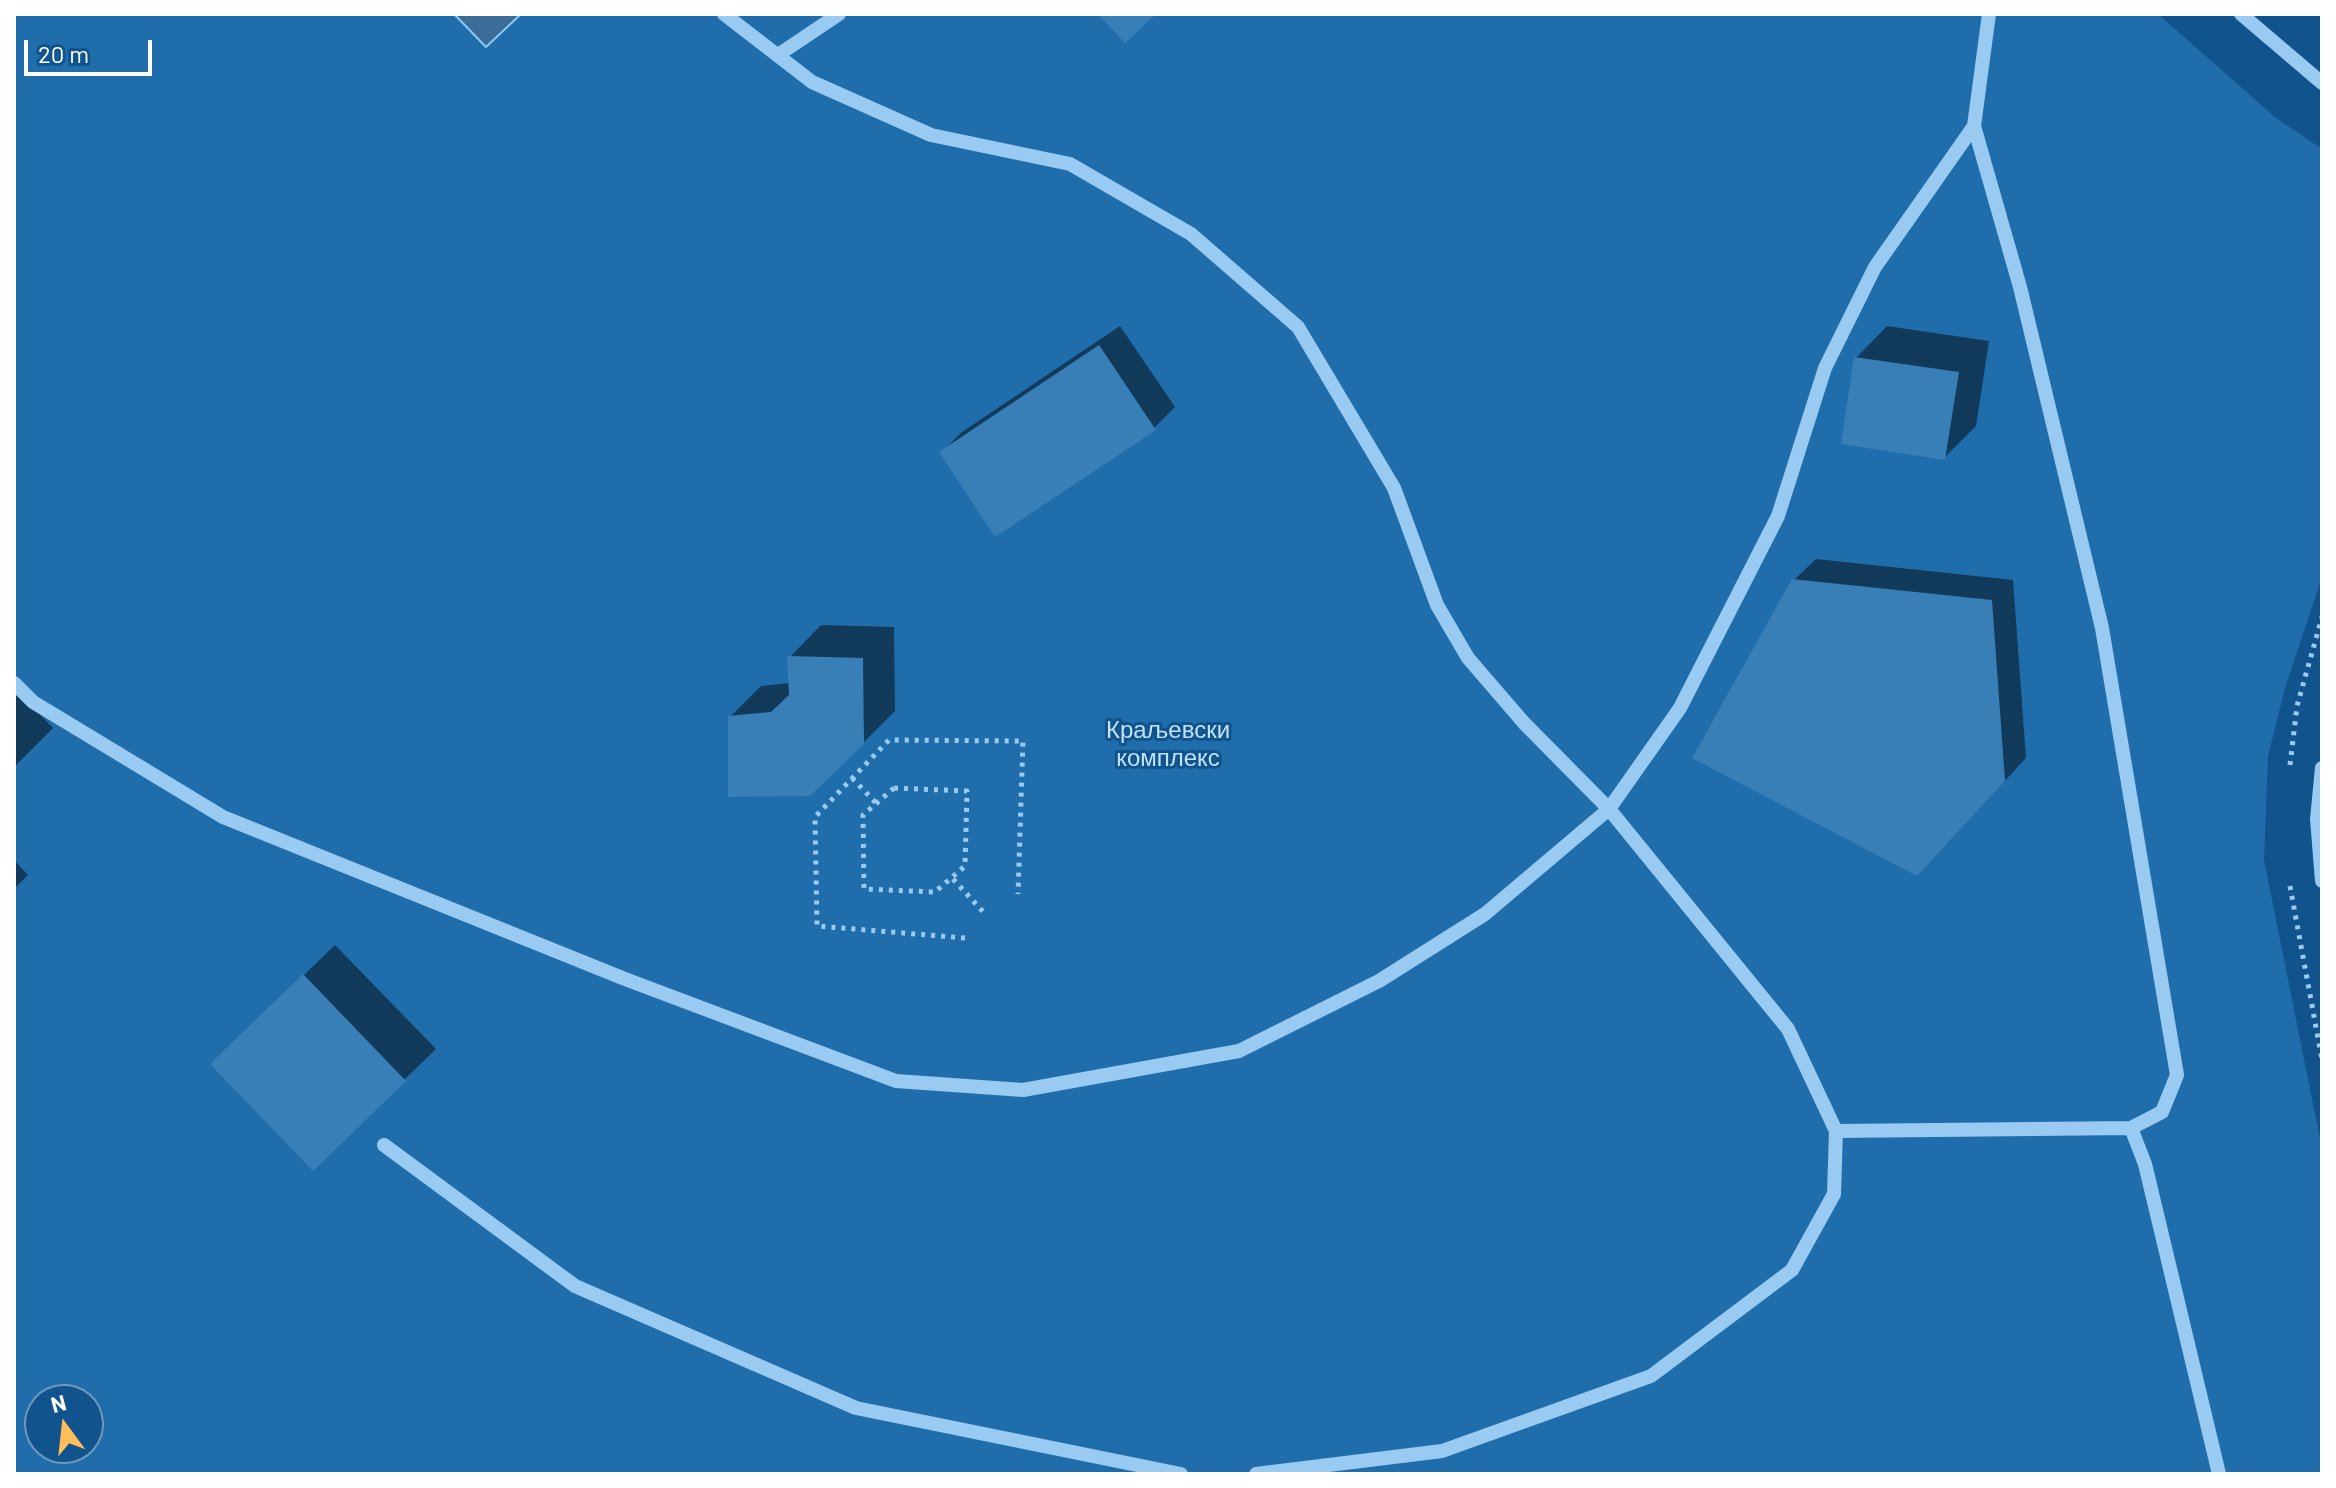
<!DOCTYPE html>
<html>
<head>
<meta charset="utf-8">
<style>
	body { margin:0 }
	#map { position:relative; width:2336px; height:1488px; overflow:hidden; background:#11548d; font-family:Barlow,sans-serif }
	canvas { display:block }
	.frame { position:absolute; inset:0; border:16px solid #fff; pointer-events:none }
	.north { position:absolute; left:24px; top:1384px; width:80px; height:80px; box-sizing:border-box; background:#11548d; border:2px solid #7098bb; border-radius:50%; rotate:345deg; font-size:22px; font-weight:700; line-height:32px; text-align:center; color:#fff }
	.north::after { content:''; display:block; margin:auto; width:28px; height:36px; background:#ffbe5a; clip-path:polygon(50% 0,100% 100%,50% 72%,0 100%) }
	.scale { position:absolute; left:24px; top:40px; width:128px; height:36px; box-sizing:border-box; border:4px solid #fff; border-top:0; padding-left:10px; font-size:24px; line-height:28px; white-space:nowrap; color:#fff; -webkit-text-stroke:6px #11548d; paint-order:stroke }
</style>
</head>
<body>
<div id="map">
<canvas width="2336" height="1488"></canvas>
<div class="frame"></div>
<div class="north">N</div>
<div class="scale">20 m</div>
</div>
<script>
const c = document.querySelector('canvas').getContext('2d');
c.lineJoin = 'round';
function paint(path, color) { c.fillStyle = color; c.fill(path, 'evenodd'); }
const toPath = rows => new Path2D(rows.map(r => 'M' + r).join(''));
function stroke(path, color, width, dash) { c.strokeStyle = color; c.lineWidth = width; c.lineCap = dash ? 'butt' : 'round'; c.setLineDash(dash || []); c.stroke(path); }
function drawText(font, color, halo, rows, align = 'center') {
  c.font = font + ' Barlow,sans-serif'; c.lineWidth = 6; c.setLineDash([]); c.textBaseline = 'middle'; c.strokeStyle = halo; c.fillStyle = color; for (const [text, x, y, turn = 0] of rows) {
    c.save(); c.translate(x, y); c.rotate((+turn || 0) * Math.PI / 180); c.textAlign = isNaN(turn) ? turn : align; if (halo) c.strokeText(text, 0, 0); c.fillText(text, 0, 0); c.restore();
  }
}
paint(toPath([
	[14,14,2158,14,2276,118,2322,149,2322,577,2285,688,2268,756,2264,860,2322,1149,2322,1474,14,1474],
	[40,1400,88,1400,88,1448,40,1448]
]), '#206dab');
const water = toPath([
	[454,14,521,14,486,47,454,14]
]);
paint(water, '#3c6d97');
stroke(water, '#8bc8f5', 2);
paint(toPath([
	[1120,326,1175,407,1154,428,941,453,962,432],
	[1887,326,1989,341,1976,426,1944,458,1856,358],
	[1816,559,2013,580,2026,758,1938,853,1794,580],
	[821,625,894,627,895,711,863,743,730,717,761,686,791,683,790,657],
	[14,688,53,728,14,767],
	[14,860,28,875,14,889],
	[335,945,436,1049,313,1168,244,1033]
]), '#0007');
paint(toPath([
	[1098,14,1156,14,1125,43],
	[1099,345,1156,430,995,537,939,452],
	[1854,357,1959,372,1945,460,1841,444],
	[1792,579,1992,600,2005,781,1917,876,1692,758],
	[787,656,863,658,864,744,810,796,728,797,728,716,771,712,789,695],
	[303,974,406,1081,313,1171,210,1064]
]), '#397fb7');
stroke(toPath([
	[2290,765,2297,706,2322,617],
	[852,778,876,803],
	[894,788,967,791,965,866,935,892,864,889,863,815,894,788],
	[953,879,986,915],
	[2290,886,2322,1060],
	[965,938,817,926,815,817,889,740,1023,741,1018,894]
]), '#99cbf2', 5, [4, 6]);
stroke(toPath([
	[724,14,812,82,931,135,1070,164,1191,234,1298,327,1394,488,1437,605,1468,658,1524,723,1609,809,1680,708,1778,516,1825,368,1875,267,1974,126],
	[1989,14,1974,126,2020,287,2102,628,2177,1075,2162,1112,2131,1128,2145,1164,2219,1474],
	[2241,14,2322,83],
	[778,55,839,14],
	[14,683,33,702,223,817,625,979,896,1081,1023,1090,1239,1051,1379,981,1485,914,1609,809,1788,1029,1836,1131],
	[2322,768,2317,819,2322,881],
	[384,1145,575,1286,856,1408,1181,1474],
	[1256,1474,1442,1451,1651,1376,1792,1270,1834,1194,1836,1131,2131,1128]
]), '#99cbf2', 14);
drawText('24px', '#c0e2fd', '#11548d', [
	["Краљевски",1168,730],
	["комплекс",1168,758]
]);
</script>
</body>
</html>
